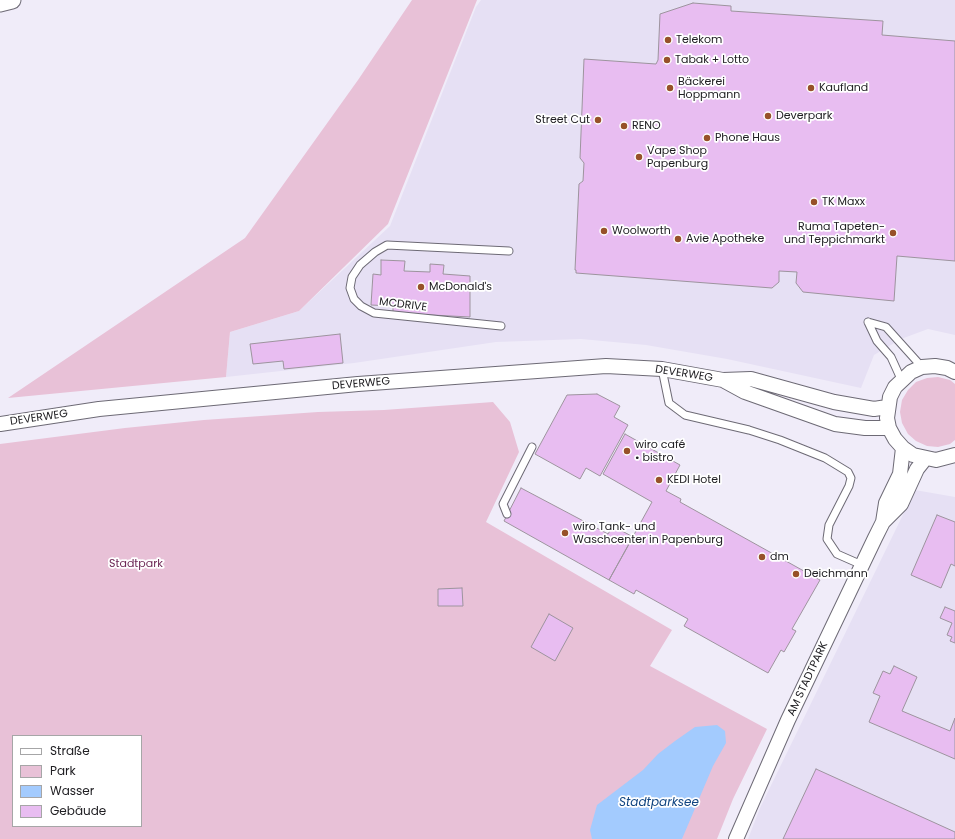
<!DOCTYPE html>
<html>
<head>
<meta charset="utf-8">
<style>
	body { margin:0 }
	#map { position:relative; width:955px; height:839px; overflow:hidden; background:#f0ecf9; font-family:Poppins,sans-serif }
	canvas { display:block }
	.legend { position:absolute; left:12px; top:735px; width:130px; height:92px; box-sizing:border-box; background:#fff; border:1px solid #a6a6a7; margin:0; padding:5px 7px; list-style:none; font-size:12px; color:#212024 }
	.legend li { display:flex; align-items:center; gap:8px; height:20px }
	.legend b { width:20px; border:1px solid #a6a6a7 }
</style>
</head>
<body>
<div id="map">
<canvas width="955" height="839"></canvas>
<ul class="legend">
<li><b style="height:5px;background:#fff"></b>Straße</li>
<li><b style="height:11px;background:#e8c1d7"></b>Park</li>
<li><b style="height:11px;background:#a3cbfe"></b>Wasser</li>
<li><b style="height:11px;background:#e8bdf1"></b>Gebäude</li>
</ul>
</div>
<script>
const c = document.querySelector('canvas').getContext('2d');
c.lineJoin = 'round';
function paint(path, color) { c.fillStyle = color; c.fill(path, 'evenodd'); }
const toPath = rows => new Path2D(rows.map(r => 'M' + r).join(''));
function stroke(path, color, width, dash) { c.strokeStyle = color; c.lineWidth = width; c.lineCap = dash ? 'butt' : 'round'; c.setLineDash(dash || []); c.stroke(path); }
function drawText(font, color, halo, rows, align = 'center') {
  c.font = font + ' Poppins,sans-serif'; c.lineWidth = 3.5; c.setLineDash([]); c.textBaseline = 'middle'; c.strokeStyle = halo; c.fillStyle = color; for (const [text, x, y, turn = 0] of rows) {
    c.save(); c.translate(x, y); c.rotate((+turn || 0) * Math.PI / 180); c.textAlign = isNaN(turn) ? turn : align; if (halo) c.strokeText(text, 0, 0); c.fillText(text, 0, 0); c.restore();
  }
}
paint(toPath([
	[481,0,955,0,955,335,928,329,901,339,874,355,861,388,727,359,646,345,581,339,496,342,354,363,226,377,230,332,299,311,390,226,476,7],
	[915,490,955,497,955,839,748,839,760,808]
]), '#e6e0f4');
paint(toPath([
	[412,0,477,0,388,224,299,311,230,332,226,377,8,398,245,238,358,80],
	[938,377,950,380,955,384,955,440,950,444,938,447,927,446,916,441,908,434,902,423,900,412,902,400,908,390,916,382,927,378],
	[493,402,510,422,519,452,486,522,672,630,650,666,767,729,733,799,717,839,0,839,0,444,125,428,204,420,318,412,384,410],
	[13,736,141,736,141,826,13,826]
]), '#e8c1d7');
paint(toPath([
	[717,725,725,731,726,743,713,766,682,839,592,839,590,830,597,805,643,770,658,754,675,741,695,727]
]), '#a3cbfe');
const building = toPath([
	[693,3,731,6,731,11,883,21,882,35,955,41,955,261,897,256,894,301,803,292,796,283,797,272,779,271,779,282,772,288,576,273,576,270,575,270,579,184,583,181,584,163,580,158,584,59,656,64,658,60,660,14,693,3],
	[381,260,405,261,404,271,430,272,430,264,444,265,443,274,470,276,470,317,393,313,393,306,371,305,373,274,381,275,381,260],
	[340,334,343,363,284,369,283,361,253,364,250,344,340,334],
	[597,394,620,406,614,417,628,425,600,476,586,468,580,479,535,454,567,395,597,394],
	[625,434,680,465,666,491,681,499,680,502,820,580,792,629,796,631,784,652,781,650,768,673,684,626,688,619,636,590,634,594,609,580,652,502,603,474,625,434],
	[521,488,608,534,613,526,633,537,609,580,504,521,521,488],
	[937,515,955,522,955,566,951,564,941,588,911,575,937,515],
	[462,588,463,606,438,606,438,589,462,588],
	[945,607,955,611,955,643,950,641,952,637,947,635,952,623,940,618,945,607],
	[549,614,573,628,555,661,531,647,549,614],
	[894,666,917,677,902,711,950,731,955,718,955,759,869,722,880,696,873,693,883,671,890,674,894,666],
	[816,769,955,832,955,839,783,839,816,769]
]);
paint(building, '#e8bdf1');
stroke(building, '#9d949e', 1);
const service = toPath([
	[868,322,886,327,922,367],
	[868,322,877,341,891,357,901,379],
	[501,326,374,313,361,306,354,299,350,288,352,277,360,265,375,252,387,245,509,251],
	[662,369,669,403,685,415,749,430,780,440,825,458,848,472,851,478,849,486,829,525,827,539,837,554,862,565],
	[507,514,503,504,532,447]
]);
const minor = toPath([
	[955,372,947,368,935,366,922,367,911,372,895,387,890,397,887,418,889,428,895,439,903,448,913,455,936,460,955,455],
	[723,380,745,392,835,424,865,428,889,428],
	[0,424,99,409,358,384,606,366,662,369,723,380,751,379,834,402,874,409,887,407],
	[883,522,886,503,900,474,903,448],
	[736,839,788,720,875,538,883,522,901,504,917,469,925,459]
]);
const tertiary = toPath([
	[0,3,12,0]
]);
stroke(service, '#6d6a75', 9);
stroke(minor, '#6d6a75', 16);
stroke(tertiary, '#6d6a75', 19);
stroke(service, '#fff', 7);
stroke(minor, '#fff', 14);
stroke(tertiary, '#fff', 17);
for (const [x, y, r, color] of [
	[668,40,4,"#975129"],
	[667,60,4,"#975129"],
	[670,88,4,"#975129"],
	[811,88,4,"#975129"],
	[768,116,4,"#975129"],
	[598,120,4,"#975129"],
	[624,126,4,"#975129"],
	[707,138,4,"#975129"],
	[639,157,4,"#975129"],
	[814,202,4,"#975129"],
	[604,231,4,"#975129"],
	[893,233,4,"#975129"],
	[678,239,4,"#975129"],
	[421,287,4,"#975129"],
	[627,451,4,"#975129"],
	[659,480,4,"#975129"],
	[565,533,4,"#975129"],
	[762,557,4,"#975129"],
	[796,574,4,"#975129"]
]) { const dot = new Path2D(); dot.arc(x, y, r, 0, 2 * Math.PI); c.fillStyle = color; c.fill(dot); stroke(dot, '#fff', 1.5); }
drawText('11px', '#212024', '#fff', [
	["Telekom",676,40],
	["Tabak + Lotto",675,60],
	["Bäckerei",678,82],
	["Hoppmann",678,95],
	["Kaufland",819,88],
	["Deverpark",776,116],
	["Street Cut",590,120,"right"],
	["RENO",632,126],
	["Phone Haus",715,138],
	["Vape Shop",647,151],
	["Papenburg",647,164],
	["TK Maxx",822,202],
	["Ruma Tapeten-",885,227,"right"],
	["und Teppichmarkt",885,240,"right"],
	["Woolworth",612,231],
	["Avie Apotheke",686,239],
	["McDonald's",429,287],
	["wiro café",635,445],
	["• bistro",635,458],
	["KEDI Hotel",667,480],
	["wiro Tank- und",573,527],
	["Waschcenter in Papenburg",573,540],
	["dm",770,557],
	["Deichmann",804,574]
], 'left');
drawText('11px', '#212024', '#fff', [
	["MCDRIVE",403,305,7],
	["DEVERWEG",684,374,9],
	["DEVERWEG",361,384,-5],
	["DEVERWEG",39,418,-8],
	["AM STADTPARK",808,679,-65]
]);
drawText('11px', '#6d2755', '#fff', [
	["Stadtpark",136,564]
]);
drawText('italic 12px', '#114581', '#fff', [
	["Stadtparksee",659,803]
]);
</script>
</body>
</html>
